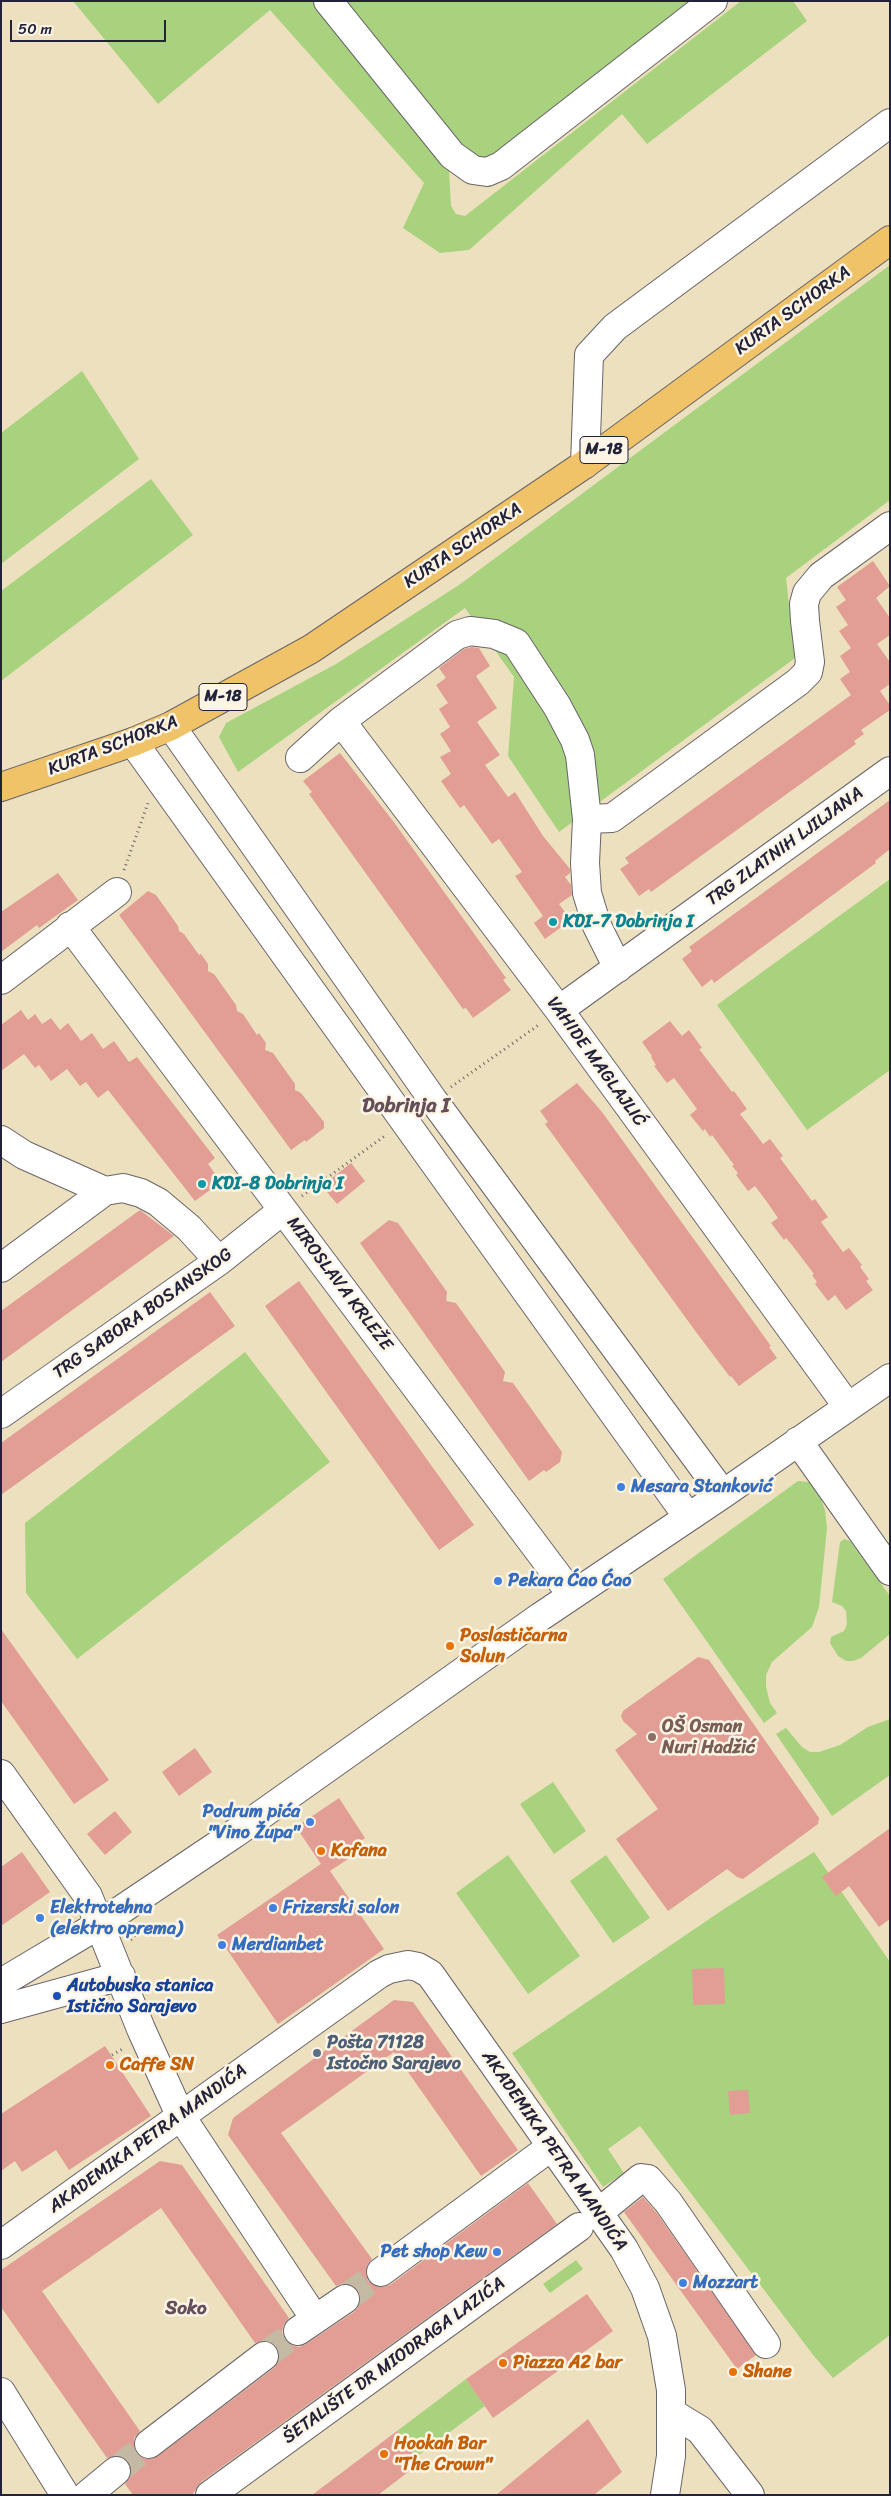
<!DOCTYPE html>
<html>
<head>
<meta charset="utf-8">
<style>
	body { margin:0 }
	#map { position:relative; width:891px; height:2496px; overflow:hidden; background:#ece0be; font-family:Sriracha,sans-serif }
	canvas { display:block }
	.frame { position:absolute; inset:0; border:2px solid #22223b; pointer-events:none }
	.scale { position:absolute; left:10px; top:20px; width:156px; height:22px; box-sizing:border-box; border:2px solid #22223b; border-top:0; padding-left:6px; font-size:15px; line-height:18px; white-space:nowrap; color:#22223b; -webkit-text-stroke:4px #fcf5e5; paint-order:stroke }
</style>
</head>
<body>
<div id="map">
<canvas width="891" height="2496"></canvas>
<div class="frame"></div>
<div class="scale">50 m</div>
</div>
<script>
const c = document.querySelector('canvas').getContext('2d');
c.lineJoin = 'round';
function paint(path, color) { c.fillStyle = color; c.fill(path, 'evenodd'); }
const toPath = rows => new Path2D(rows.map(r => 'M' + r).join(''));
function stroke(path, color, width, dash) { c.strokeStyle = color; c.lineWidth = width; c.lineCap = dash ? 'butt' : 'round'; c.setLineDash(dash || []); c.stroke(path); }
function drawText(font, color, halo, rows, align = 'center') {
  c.font = font + ' Sriracha,sans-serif'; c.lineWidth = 5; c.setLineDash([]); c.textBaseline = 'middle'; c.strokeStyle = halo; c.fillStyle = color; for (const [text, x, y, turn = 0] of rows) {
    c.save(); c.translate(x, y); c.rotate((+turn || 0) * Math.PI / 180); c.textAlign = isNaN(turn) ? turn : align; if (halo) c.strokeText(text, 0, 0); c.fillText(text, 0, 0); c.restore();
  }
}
paint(toPath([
	[73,1,316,1,441,158,449,171,451,206,456,214,465,216,741,1,793,1,807,21,647,144,622,114,469,250,440,253,403,228,424,183,270,10,158,104],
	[339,1,696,1,488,161,472,155,457,141],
	[890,265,890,500,786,578,795,658,559,832,508,756,514,677,465,608,238,772,219,737,226,723,336,664,459,585],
	[82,371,139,459,1,564,1,433],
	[151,479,193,535,1,681,1,591],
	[890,879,890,1070,807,1130,717,1005],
	[245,1352,330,1462,77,1659,26,1593,25,1523],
	[798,1481,809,1482,820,1496,825,1510,827,1528,819,1607,812,1627,772,1662,766,1675,766,1687,770,1703,777,1713,764,1723,663,1579],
	[844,1539,850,1541,890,1596,890,1634,861,1658,853,1661,846,1661,838,1656,830,1643,831,1637,844,1631,847,1624,846,1611,842,1606,832,1602,840,1542],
	[890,1719,890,1775,832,1816,776,1734,786,1728,802,1747,810,1752,819,1752,840,1745,868,1727],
	[553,1782,586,1831,554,1854,520,1804],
	[814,1852,890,1962,890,2335,833,2378,814,2356,640,2126,608,2149,624,2173,603,2187,512,2053,724,1909],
	[508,1855,580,1956,528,1994,456,1893],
	[606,1855,650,1918,613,1943,570,1881],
	[576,2260,583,2269,550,2293,543,2284],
	[466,2379,485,2406,416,2457,397,2431]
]), '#a9d27e');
paint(toPath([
	[873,561,890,586,876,598,890,618,890,635,877,644,890,662,890,684,880,691,890,705,890,710,861,730,864,734,854,741,856,744,651,892,649,889,639,896,620,869,629,863,625,858,851,695,840,679,850,672,840,656,851,648,839,631,848,625,836,607,846,600,837,587],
	[471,647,479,648,490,666,476,676,497,708,477,722,500,755,485,765,508,797,515,792,543,836,570,869,570,873,565,877,571,885,572,895,559,904,571,920,545,939,534,923,543,916,515,876,522,872,499,839,492,844,464,805,460,808,441,781,451,774,440,757,451,751,440,734,450,727,439,709,448,703,436,685,446,678,439,668,464,649],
	[340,753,393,821,506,978,503,980,511,990,473,1018,466,1008,463,1009,309,794,312,792,303,781],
	[890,800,890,849,875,861,876,863,714,983,712,979,702,987,682,959,692,951,689,947],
	[58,873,78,900,39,928,37,925,1,952,1,912],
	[148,891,156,895,178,926,179,931,184,934,199,955,201,954,208,964,208,971,214,974,236,1005,237,1011,243,1014,257,1035,259,1033,266,1043,265,1050,273,1053,295,1084,295,1090,301,1093,324,1122,324,1128,306,1142,305,1140,291,1150,119,915],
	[21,1010,28,1020,35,1014,42,1024,51,1018,60,1030,68,1023,81,1041,92,1033,103,1049,114,1041,129,1062,137,1057,215,1158,208,1164,221,1182,195,1201,108,1090,98,1098,86,1082,80,1086,67,1069,51,1081,39,1065,35,1068,24,1054,1,1071,1,1025],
	[670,1021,682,1036,689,1030,702,1048,699,1049,732,1092,734,1091,747,1109,740,1114,751,1128,763,1144,770,1139,783,1156,780,1158,812,1201,815,1199,828,1217,821,1222,843,1252,849,1248,862,1265,860,1267,869,1279,866,1281,873,1290,846,1310,835,1295,828,1301,815,1284,817,1282,812,1275,814,1274,792,1245,786,1238,784,1240,771,1223,778,1218,767,1202,755,1186,748,1191,736,1175,738,1173,732,1166,734,1165,712,1135,710,1137,705,1129,703,1131,690,1115,697,1109,686,1094,674,1078,667,1083,654,1066,656,1065,651,1057,652,1056,642,1042],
	[577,1083,602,1112,771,1346,769,1347,777,1358,739,1386,731,1376,730,1377,696,1332,545,1124,548,1122,540,1111],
	[351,1163,365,1181,337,1204,322,1186],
	[140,1210,174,1236,1,1362,1,1311],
	[389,1220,398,1223,447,1292,446,1301,456,1303,505,1372,503,1381,513,1383,562,1452,560,1462,546,1472,544,1470,529,1481,360,1243],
	[299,1281,474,1525,439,1550,265,1306],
	[210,1292,235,1326,1,1495,1,1443],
	[1,1629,109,1780,74,1804,1,1701],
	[698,1657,709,1660,819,1818,818,1824,743,1879,737,1877,727,1869,668,1911,616,1839,658,1809,615,1750,637,1734,623,1721,621,1716,623,1711],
	[195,1748,212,1772,179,1796,162,1772],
	[339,1798,365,1838,356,1844,360,1851,330,1871,384,1949,278,2024,217,1935,321,1864,296,1827],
	[115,1811,132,1832,105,1855,87,1834],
	[890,1828,890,1919,879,1927,849,1886,836,1896,822,1877],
	[22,1852,50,1892,1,1926,1,1867],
	[724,1968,725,2004,693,2005,692,1969],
	[394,2000,413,2002,518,2150,481,2176,394,2052,281,2133,372,2259,367,2266,366,2274,368,2281,375,2286,383,2287,390,2285,528,2183,557,2224,201,2482,192,2495,133,2495,125,2484,131,2476,131,2469,128,2461,121,2456,114,2456,107,2458,1,2307,1,2270,160,2161,182,2165,289,2318,284,2324,282,2332,285,2339,291,2345,299,2347,306,2344,354,2312,359,2306,361,2298,358,2290,351,2285,344,2283,336,2286,228,2135,233,2118],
	[161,2208,255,2343,262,2341,270,2342,277,2347,279,2354,278,2362,274,2368,158,2456,151,2459,143,2458,136,2453,134,2446,134,2438,140,2431,42,2291],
	[105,2046,151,2116,69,2170,56,2150,22,2172,15,2161,1,2171,1,2114],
	[748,2090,750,2113,730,2115,728,2091],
	[643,2197,656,2212,756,2355,737,2369,624,2212],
	[587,2294,613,2331,493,2418,466,2379],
	[588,2419,622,2472,594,2495,496,2495],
	[397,2431,420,2463,378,2495,312,2495]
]), '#e29e94');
stroke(toPath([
	[345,2299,381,2272],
	[264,2356,298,2331],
	[116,2471,149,2444]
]), '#c4baa4', 28, [28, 14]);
const minor = toPath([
	[328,1,452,155,473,170,487,172,501,166,713,1],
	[585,464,589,355,615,327,890,123],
	[341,721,559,1010,848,1407],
	[171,726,433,1100,723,1494],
	[133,742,688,1517],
	[300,758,341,721,457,635,470,631,494,634,516,643,557,706,575,740,580,755,587,819,585,863,587,893,597,926,618,968],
	[587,819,612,818,798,682,808,672,810,662,805,621,804,604,807,593,821,576,890,526],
	[70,926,572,1595],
	[1,980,117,892],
	[559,1010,890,771],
	[1,1140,24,1155,105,1191],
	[1,1268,105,1191,123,1188,141,1193,158,1202,189,1228,219,1261],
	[1,1414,219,1261,283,1210],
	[798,1441,890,1571],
	[1,1774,88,1896,141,2029,180,2115,315,2319],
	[1,1983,100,1924,234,1834,540,1617,723,1494,890,1378],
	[1,2009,121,1976],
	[598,2213,641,2178,648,2179,668,2202,766,2344],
	[1,2245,379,1974,389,1969,408,1965,418,1967,430,1974,548,2141,624,2249,645,2288,662,2336,671,2390,671,2456,665,2495],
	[381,2272,552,2146],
	[298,2331,345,2299],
	[1,2392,65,2495],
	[672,2413,700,2430,750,2495],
	[149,2444,264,2356],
	[87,2495,116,2471],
	[210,2495,579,2227]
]);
const major = toPath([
	[1,787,133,742,171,726,311,649,585,464,890,240]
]);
stroke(minor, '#696469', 30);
stroke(major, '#696469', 30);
stroke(toPath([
	[124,870,148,803],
	[451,1087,540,1024],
	[302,1196,386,1135],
	[131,1940,143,1926],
	[112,2055,124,2048]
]), '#696469', 3, [1, 4]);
stroke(minor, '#fff', 28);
stroke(major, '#f0c369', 28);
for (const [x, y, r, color] of [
	[553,922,5,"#0f9aa8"],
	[202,1184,5,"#0f9aa8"],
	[621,1487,5,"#3f7fe0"],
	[498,1581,5,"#3f7fe0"],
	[450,1646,5,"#e8710a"],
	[652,1737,5,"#8d6e63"],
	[310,1822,5,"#3f7fe0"],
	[321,1851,5,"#e8710a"],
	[273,1908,5,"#3f7fe0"],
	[40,1918,5,"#3f7fe0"],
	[222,1945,5,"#3f7fe0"],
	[57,1996,5,"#1a4fb4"],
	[317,2053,5,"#5c6f8a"],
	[110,2065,5,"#e8710a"],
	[497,2252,5,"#3f7fe0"],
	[683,2283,5,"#3f7fe0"],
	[503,2363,5,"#e8710a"],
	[733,2372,5,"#e8710a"],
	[384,2454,5,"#e8710a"]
]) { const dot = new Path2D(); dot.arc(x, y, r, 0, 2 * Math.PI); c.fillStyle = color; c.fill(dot); stroke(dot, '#fcf5e5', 2); }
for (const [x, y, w] of [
	[604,450,48],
	[223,697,48]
]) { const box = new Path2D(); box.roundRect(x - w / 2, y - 13.5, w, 27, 4); c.fillStyle = '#fcf5e5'; c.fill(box); stroke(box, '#22223b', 1); }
drawText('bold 16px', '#22223b', null, [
	["M-18",604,450],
	["M-18",223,697]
]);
drawText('18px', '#22223b', '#fcf5e5', [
	["KURTA SCHORKA",793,311,-36],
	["KURTA SCHORKA",463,546,-34],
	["KURTA SCHORKA",113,746,-21],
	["TRG ZLATNIH LJILJANA",785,847,-36],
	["VAHIDE MAGLAJLIĆ",596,1062,54],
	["MIROSLAVA KRLEŽE",339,1284,53],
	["TRG SABORA BOSANSKOG",143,1314,-35],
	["AKADEMIKA PETRA MANDIĆA",148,2139,-36],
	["AKADEMIKA PETRA MANDIĆA",554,2151,55],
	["ŠETALIŠTE DR MIODRAGA LAZIĆA",394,2361,-36]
]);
drawText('bold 18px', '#0d838f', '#fcf5e5', [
	["KDI-7 Dobrinja I",563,922],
	["KDI-8 Dobrinja I",212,1184]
], 'left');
drawText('bold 18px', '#366cbe', '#fcf5e5', [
	["Mesara Stanković",631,1487],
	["Pekara Ćao Ćao",508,1581],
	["Podrum pića",300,1812,"right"],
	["\"Vino Župa\"",300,1833,"right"],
	["Elektrotehna",50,1908],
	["(elektro oprema)",50,1929],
	["Frizerski salon",283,1908],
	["Merdianbet",232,1945],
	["Pet shop Kew",487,2252,"right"],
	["Mozzart",693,2283]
], 'left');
drawText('bold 18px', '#c56008', '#fcf5e5', [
	["Poslastičarna",460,1636],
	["Solun",460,1657],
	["Kafana",331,1851],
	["Caffe SN",120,2065],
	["Piazza A2 bar",513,2363],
	["Shane",743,2372],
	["Hookah Bar",394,2444],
	["\"The Crown\"",394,2465]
], 'left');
drawText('bold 18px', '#785e54', '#fcf5e5', [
	["OŠ Osman",662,1727],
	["Nuri Hadžić",662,1748]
], 'left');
drawText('bold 18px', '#164399', '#fcf5e5', [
	["Autobuska stanica",67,1986],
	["Istično Sarajevo",67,2007]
], 'left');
drawText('bold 18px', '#4e5e75', '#fcf5e5', [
	["Pošta 71128",327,2043],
	["Istočno Sarajevo",327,2064]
], 'left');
drawText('bold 19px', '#654d5a', '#fcf5e5', [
	["Soko",186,2309]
]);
drawText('bold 20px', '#654d5a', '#fcf5e5', [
	["Dobrinja I",406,1107]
]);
</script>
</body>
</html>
